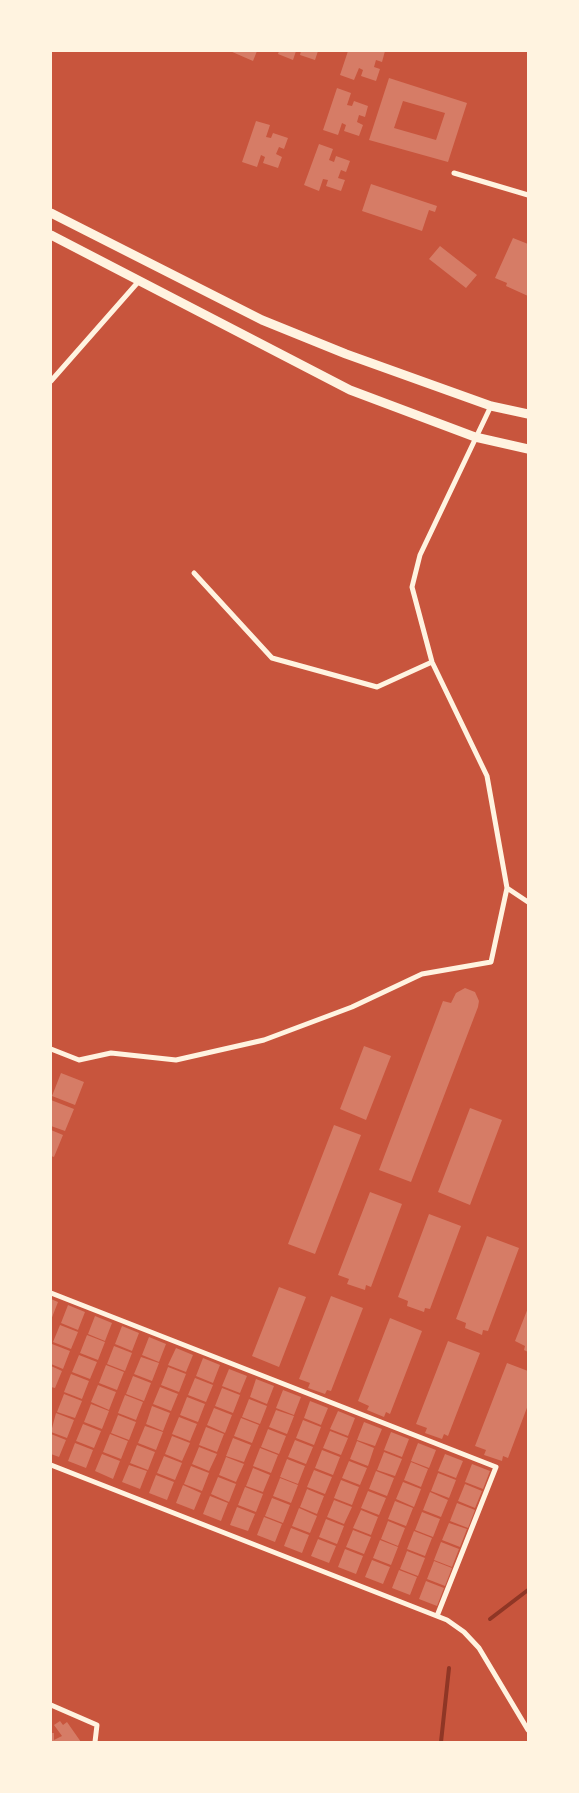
<!DOCTYPE html>
<html>
<head>
<meta charset="utf-8">
<style>
	body { margin:0 }
	#map { position:relative; width:579px; height:1793px; overflow:hidden; background:#c8553d; font-family:Commissioner,sans-serif }
	canvas { display:block }
	.frame { position:absolute; inset:0; border:52px solid #fff3e0; pointer-events:none }
</style>
</head>
<body>
<div id="map">
<canvas width="579" height="1793"></canvas>
<div class="frame"></div>
</div>
<script>
const c = document.querySelector('canvas').getContext('2d');
c.lineJoin = 'round';
const toPath = rows => new Path2D(rows.map(r => 'M' + r).join(''));
function stroke(path, color, width, dash) { c.strokeStyle = color; c.lineWidth = width; c.lineCap = dash ? 'butt' : 'round'; c.setLineDash(dash || []); c.stroke(path); }
function paint(path, color) { c.fillStyle = color; c.fill(path, 'evenodd'); }
stroke(toPath([
	[490,1619,528,1590],
	[441,1742,449,1668]
]), '#8f3625', 4);
paint(toPath([
	[230,51,257,51,253,61],
	[279,51,296,51,293,60,278,54],
	[301,51,318,51,315,60,300,55],
	[348,51,385,51,382,62,376,60,374,67,380,69,376,81,361,76,363,70,359,68,354,80,340,75],
	[389,78,467,103,448,162,369,140],
	[403,101,445,113,436,140,394,128],
	[337,88,351,93,347,105,352,106,354,101,368,106,365,117,359,115,357,122,363,125,359,136,344,131,346,125,342,123,338,135,323,130],
	[256,121,270,125,266,137,271,138,273,133,288,138,284,149,279,147,276,154,282,157,278,168,263,163,265,157,261,155,257,167,242,162],
	[319,144,333,149,329,160,334,162,336,156,350,161,346,172,341,170,338,178,345,180,341,191,326,186,328,180,323,179,319,191,304,185],
	[371,184,437,206,435,212,429,210,422,231,362,211],
	[513,238,528,244,528,296,506,286,507,283,495,278],
	[440,246,477,275,466,288,429,259],
	[465,988,475,992,479,1001,478,1007,411,1182,379,1170,443,1001,451,1003,456,993],
	[364,1046,391,1056,366,1120,340,1109],
	[61,1073,84,1082,75,1105,52,1096],
	[51,1100,74,1109,65,1131,51,1126],
	[470,1108,502,1120,470,1205,438,1192],
	[334,1125,361,1135,315,1254,288,1244],
	[51,1130,63,1135,54,1157,51,1156],
	[370,1192,402,1204,371,1287,366,1285,365,1290,347,1284,349,1279,338,1275],
	[429,1214,461,1226,430,1309,425,1308,424,1312,407,1306,408,1301,398,1297],
	[487,1236,519,1248,488,1331,483,1330,482,1335,465,1328,466,1323,456,1319],
	[279,1287,306,1297,279,1367,252,1356],
	[331,1296,363,1308,331,1391,327,1390,325,1394,308,1388,310,1383,299,1379],
	[51,1299,58,1302,51,1320],
	[68,1305,85,1312,78,1330,61,1323],
	[528,1308,528,1352,524,1350,525,1346,515,1341],
	[95,1316,112,1323,105,1341,88,1334],
	[390,1318,422,1331,390,1414,386,1412,384,1417,367,1410,369,1406,358,1401],
	[60,1325,78,1332,71,1349,53,1342],
	[122,1326,139,1333,132,1351,115,1344],
	[87,1335,105,1342,98,1360,80,1353],
	[149,1337,166,1344,159,1362,142,1355],
	[448,1341,480,1353,448,1436,444,1434,442,1439,425,1433,427,1428,416,1424],
	[52,1344,70,1351,63,1369,51,1364],
	[114,1346,132,1353,125,1371,107,1364],
	[176,1348,193,1355,186,1372,168,1365],
	[79,1355,97,1362,90,1379,72,1372],
	[141,1357,159,1363,152,1381,134,1374],
	[203,1358,220,1365,213,1383,196,1376],
	[507,1363,528,1371,528,1405,508,1458,503,1456,502,1461,484,1455,486,1450,475,1446],
	[106,1365,124,1372,117,1390,99,1383],
	[51,1366,62,1371,55,1388,51,1387],
	[168,1367,186,1374,179,1392,161,1385],
	[229,1369,247,1376,240,1393,222,1386],
	[71,1374,89,1381,82,1399,64,1392],
	[133,1376,151,1383,144,1401,126,1394],
	[195,1378,213,1385,206,1402,188,1395],
	[256,1379,274,1386,267,1404,250,1397],
	[98,1385,116,1392,109,1410,91,1402],
	[160,1387,178,1394,171,1411,153,1404],
	[222,1388,240,1395,233,1413,215,1406],
	[283,1390,301,1397,294,1415,276,1408],
	[64,1394,82,1401,75,1418,57,1412],
	[125,1395,143,1402,136,1420,118,1413],
	[187,1397,205,1404,198,1422,180,1415],
	[249,1399,267,1406,260,1424,242,1417],
	[310,1401,328,1408,321,1425,304,1418],
	[91,1404,109,1411,102,1429,84,1422],
	[152,1406,170,1413,163,1431,146,1424],
	[214,1408,232,1415,225,1433,207,1425],
	[276,1410,294,1416,287,1434,269,1427],
	[338,1411,355,1418,348,1436,330,1429],
	[56,1413,74,1420,67,1438,51,1432],
	[118,1415,136,1422,129,1440,111,1433],
	[179,1417,197,1424,190,1441,172,1434],
	[241,1418,259,1425,252,1443,234,1436],
	[303,1420,321,1427,314,1445,296,1438],
	[364,1422,382,1429,375,1446,357,1440],
	[83,1424,101,1431,94,1448,76,1441],
	[145,1426,163,1432,156,1450,138,1443],
	[206,1427,224,1434,217,1452,199,1445],
	[268,1429,286,1436,279,1454,261,1447],
	[330,1431,348,1438,341,1455,323,1448],
	[391,1432,409,1439,402,1457,384,1450],
	[51,1434,66,1440,59,1457,51,1454],
	[110,1434,128,1441,121,1459,103,1452],
	[172,1436,190,1443,182,1461,165,1454],
	[233,1438,251,1445,244,1462,226,1456],
	[295,1440,313,1447,306,1464,288,1457],
	[357,1441,374,1448,368,1466,350,1459],
	[75,1443,93,1450,86,1468,68,1461],
	[418,1443,436,1450,429,1468,411,1461],
	[137,1445,155,1452,148,1470,130,1463],
	[199,1447,217,1454,209,1471,192,1464],
	[260,1448,278,1455,271,1473,253,1466],
	[322,1450,340,1457,333,1475,315,1468],
	[384,1452,402,1459,395,1476,377,1470],
	[102,1454,120,1461,113,1479,95,1471],
	[445,1454,463,1461,456,1478,438,1471],
	[164,1456,182,1463,175,1480,157,1473],
	[226,1457,244,1464,236,1482,219,1475],
	[287,1459,305,1466,298,1484,280,1477],
	[349,1461,367,1468,360,1485,342,1478],
	[411,1462,428,1469,421,1487,404,1480],
	[472,1464,490,1471,483,1489,465,1482],
	[129,1465,147,1471,140,1489,122,1482],
	[191,1466,209,1473,202,1491,184,1484],
	[253,1468,270,1475,263,1492,246,1486],
	[314,1470,332,1477,325,1494,307,1487],
	[376,1471,394,1478,387,1496,369,1489],
	[438,1473,456,1480,449,1498,431,1491],
	[156,1475,174,1482,167,1500,149,1493],
	[218,1477,236,1484,229,1502,211,1494],
	[280,1478,298,1485,291,1503,273,1496],
	[341,1480,359,1487,352,1505,334,1498],
	[403,1482,421,1489,414,1507,396,1499],
	[465,1484,482,1491,475,1508,458,1501],
	[183,1485,201,1493,194,1510,176,1503],
	[245,1487,263,1494,256,1512,238,1505],
	[307,1489,324,1496,317,1514,300,1507],
	[368,1491,386,1498,379,1515,361,1508],
	[430,1492,448,1500,441,1517,423,1510],
	[210,1496,228,1503,221,1521,203,1514],
	[272,1498,290,1505,283,1523,265,1516],
	[334,1500,352,1507,344,1524,327,1517],
	[395,1501,413,1508,406,1526,388,1519],
	[457,1503,475,1510,468,1528,450,1521],
	[237,1507,255,1514,248,1531,230,1525],
	[299,1508,317,1516,310,1533,292,1526],
	[361,1510,378,1517,371,1535,353,1528],
	[422,1512,440,1519,433,1537,415,1530],
	[264,1517,282,1524,275,1542,257,1535],
	[326,1519,344,1526,337,1544,319,1537],
	[388,1521,405,1528,398,1546,381,1539],
	[449,1523,467,1529,460,1547,442,1540],
	[291,1528,309,1535,302,1553,284,1546],
	[353,1530,371,1537,364,1554,346,1547],
	[414,1531,432,1538,425,1556,407,1549],
	[318,1539,336,1546,329,1563,311,1556],
	[380,1540,398,1547,391,1565,373,1558],
	[441,1542,459,1549,452,1567,434,1560],
	[345,1549,363,1556,356,1574,338,1567],
	[407,1551,425,1558,418,1576,400,1569],
	[372,1560,390,1567,383,1584,365,1577],
	[434,1561,452,1568,445,1586,427,1579],
	[399,1570,417,1577,410,1595,392,1588],
	[426,1581,444,1588,437,1606,419,1599],
	[60,1721,63,1725,67,1722,81,1742,51,1742,51,1733,54,1733,54,1740,62,1736,54,1725]
]), '#d67c66');
stroke(toPath([
	[454,173,528,195],
	[51,381,139,281],
	[194,573,272,658,377,687,432,662],
	[507,888,528,902],
	[51,1049,79,1060,111,1053,176,1060,264,1040,352,1007,422,974,491,962,507,888,487,776,432,662,412,587,420,555,491,406],
	[51,1293,496,1467,437,1616],
	[51,1465,447,1620,464,1632,479,1648,528,1730],
	[51,1705,97,1725,95,1742]
]), '#fff3e0', 5);
stroke(toPath([
	[51,213,262,320,346,354,491,406,528,414],
	[51,235,350,390,475,437,528,449]
]), '#fff3e0', 9);
</script>
</body>
</html>
